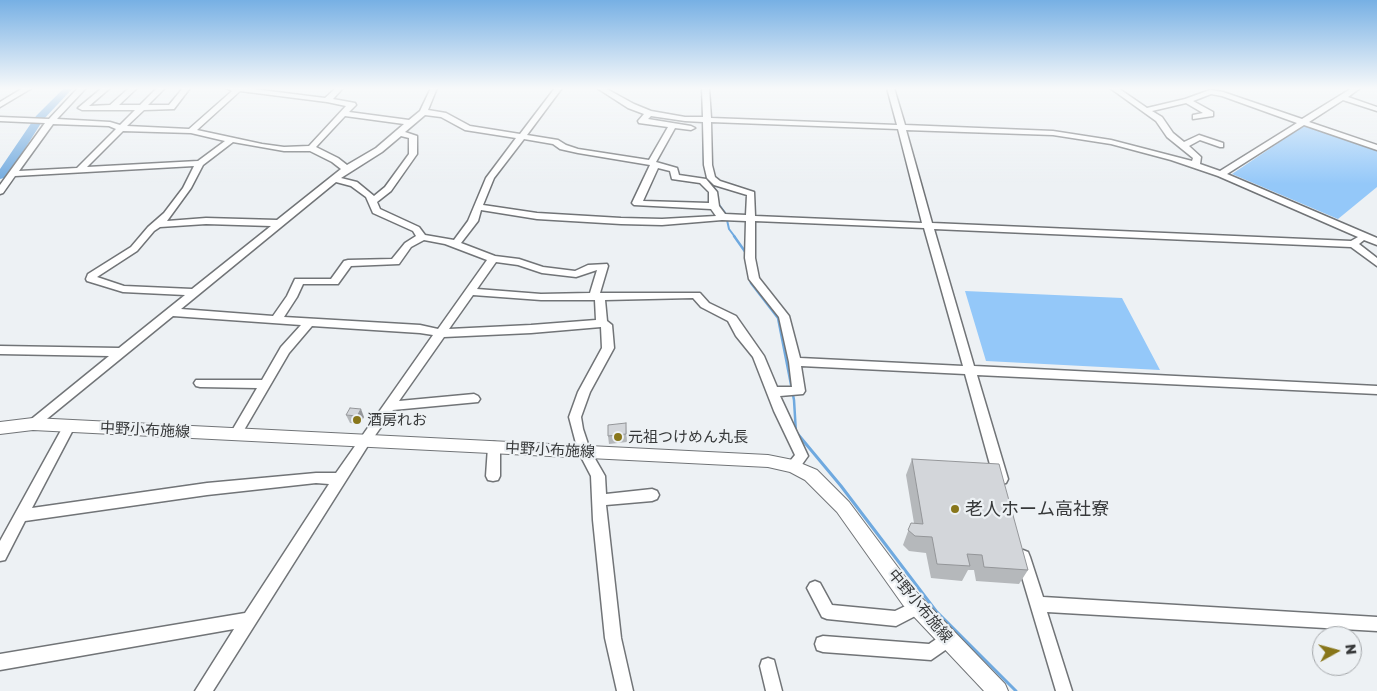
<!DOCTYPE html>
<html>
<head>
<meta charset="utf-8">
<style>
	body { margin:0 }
	#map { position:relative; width:1377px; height:691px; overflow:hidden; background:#edf1f4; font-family:"Golos Text",sans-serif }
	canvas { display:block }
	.north { position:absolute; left:1312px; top:626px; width:50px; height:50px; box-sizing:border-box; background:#edf1f4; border:1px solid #a4a7aa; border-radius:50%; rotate:83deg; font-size:14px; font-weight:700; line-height:20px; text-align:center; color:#37393a }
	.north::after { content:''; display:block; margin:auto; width:18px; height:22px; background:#88761a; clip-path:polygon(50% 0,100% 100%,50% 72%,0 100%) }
</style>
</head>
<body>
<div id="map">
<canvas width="1377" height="691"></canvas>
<div class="north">N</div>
</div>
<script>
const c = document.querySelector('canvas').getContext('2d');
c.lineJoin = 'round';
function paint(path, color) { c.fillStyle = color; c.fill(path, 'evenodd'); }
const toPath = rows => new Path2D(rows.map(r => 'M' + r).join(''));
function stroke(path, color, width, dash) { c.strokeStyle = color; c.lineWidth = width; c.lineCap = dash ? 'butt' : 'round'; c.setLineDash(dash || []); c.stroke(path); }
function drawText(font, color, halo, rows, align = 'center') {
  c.font = font + ' "Golos Text","Noto Sans JP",sans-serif'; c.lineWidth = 4.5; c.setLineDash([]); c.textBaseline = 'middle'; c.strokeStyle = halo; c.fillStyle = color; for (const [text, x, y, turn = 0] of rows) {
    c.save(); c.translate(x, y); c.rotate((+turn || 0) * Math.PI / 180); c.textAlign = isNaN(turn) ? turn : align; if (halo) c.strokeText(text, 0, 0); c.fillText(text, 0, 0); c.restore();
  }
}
paint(toPath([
	[1305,125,1377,151,1377,187,1338,219,1232,174],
	[965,291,1122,298,1160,370,986,361]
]), '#94c8f9');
stroke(toPath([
	[703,104,703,117],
	[703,130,704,165,708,179,717,192,717,202,726,214],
	[727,220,729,229,735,237]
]), '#6fa9df', 2);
stroke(toPath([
	[734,236,746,253],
	[750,278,751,283,778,318,794,400,796,433]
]), '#6fa9df', 2.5);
stroke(toPath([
	[796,432,841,486,936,611,1016,691]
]), '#6fa9df', 3);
paint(toPath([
	[64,88,73,88,43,120,21,155,4,178,0,179,0,169,36,116,64,88]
]), '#6fa9df');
const minor = toPath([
	[23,88,32,88,0,107,0,102,23,88],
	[78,88,86,88,57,119,110,122,120,125,135,110,82,110,78,108,102,88,110,88,89,106,110,105,129,88,137,88,119,105,140,105,157,88,165,88,148,105,169,105,183,88,190,88,174,109,144,110,127,126,189,129,232,91,226,88,245,88,325,98,336,88,343,88,333,99,355,103,356,105,349,112,409,120,420,111,431,88,437,88,428,110,446,113,470,126,520,134,555,88,562,88,527,135,558,140,566,145,578,149,649,160,668,127,639,123,638,121,644,114,628,108,597,88,605,88,634,104,651,111,685,117,703,117,702,88,709,88,711,118,897,125,887,88,894,88,905,125,1053,131,1111,140,1192,161,1193,158,1167,137,1156,121,1110,88,1118,88,1147,108,1185,99,1210,90,1223,92,1302,119,1352,88,1360,88,1348,97,1377,107,1377,111,1343,100,1309,122,1377,145,1377,150,1304,125,1227,174,1377,238,1377,245,1364,240,1359,244,1377,258,1377,266,1351,247,934,229,974,366,1377,386,1377,394,977,375,1008,479,1006,483,1001,484,996,483,994,479,965,374,801,366,805,391,803,394,780,396,808,456,798,470,793,471,788,470,786,466,795,455,774,411,753,357,736,336,728,321,701,307,693,298,605,300,607,321,612,325,614,348,590,392,581,417,583,429,590,450,605,476,606,494,652,489,657,491,659,495,657,499,652,501,606,505,621,638,633,691,617,691,605,638,593,520,591,476,578,451,569,417,578,392,602,348,601,327,531,333,444,337,399,401,474,394,478,396,480,399,478,402,393,410,369,444,213,691,195,691,234,629,0,670,0,654,245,613,329,484,316,483,207,495,25,521,5,560,0,561,0,541,65,423,69,421,73,423,75,426,32,508,207,483,316,473,336,473,433,335,420,333,312,326,289,353,240,437,236,439,232,437,230,434,257,388,200,387,196,386,194,383,196,380,262,380,281,347,301,325,173,316,37,427,29,427,27,424,29,421,109,356,0,354,0,346,119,348,185,295,123,292,87,281,86,279,88,274,131,247,148,227,164,213,183,188,194,166,15,176,3,193,0,194,0,185,45,123,0,121,0,117,49,119,78,88],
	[240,91,327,102,346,106,309,146,284,147,262,144,197,130,240,91],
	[1211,94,1222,96,1297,123,1220,171,1200,164,1201,157,1189,146,1200,140,1220,147,1223,147,1223,143,1199,135,1184,142,1173,133,1162,117,1152,111,1186,103,1203,113,1193,115,1193,119,1213,116,1213,112,1193,101,1211,94],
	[425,115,441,117,465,130,516,138,486,178,468,221,454,240,425,235,419,227,380,209,377,202,391,191,417,154,417,136,405,132,425,115],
	[345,116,404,124,376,148,347,165,338,158,316,147,345,116],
	[651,116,685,121,703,122,704,165,707,178,714,185,747,195,746,215,725,214,719,206,717,192,706,179,679,175,677,168,656,162,675,128,691,130,695,128,691,126,648,119,651,116],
	[711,122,898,129,922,223,755,216,754,192,720,181,715,177,712,165,711,122],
	[53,124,109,126,116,129,77,168,19,171,53,124],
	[906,130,1053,135,1111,144,1171,160,1218,176,1358,237,1351,241,932,223,906,130],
	[123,131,191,133,225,141,198,161,87,167,123,131],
	[401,136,409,138,409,154,385,187,374,196,357,182,341,178,382,152,401,136],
	[524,139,553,144,560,149,578,153,650,165,632,203,634,205,711,209,716,216,662,219,621,218,537,213,483,205,494,178,524,139],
	[233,142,284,151,310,151,332,162,341,169,277,220,206,218,167,221,191,188,203,165,233,142],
	[658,168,670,171,672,179,700,183,709,192,709,203,643,201,658,168],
	[336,182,351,186,366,197,373,213,413,231,416,236,405,243,392,259,348,260,344,261,331,279,295,279,287,296,273,316,181,309,336,182],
	[481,210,537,219,621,224,662,225,722,220,746,221,745,258,749,279,779,317,789,362,792,387,777,387,764,356,736,316,709,303,700,293,600,293,608,266,607,264,588,265,575,271,543,267,519,259,495,256,461,243,478,221,481,210],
	[755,221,924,228,963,366,800,358,789,316,759,278,755,258,755,221],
	[206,224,271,226,192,289,124,286,97,277,137,251,154,231,160,227,206,224],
	[424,240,445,244,487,260,438,329,420,325,284,317,297,297,303,284,338,284,351,266,399,264,411,247,424,240],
	[496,262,518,265,542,273,576,277,597,270,590,293,541,294,477,289,496,262],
	[473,295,541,300,595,300,596,320,531,325,449,329,473,295],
	[494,442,499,443,500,447,500,476,498,480,493,481,488,480,486,476,488,447,489,443,494,442],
	[1023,550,1028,552,1030,557,1043,597,1377,617,1377,631,1047,612,1072,691,1056,691,1016,557,1018,552,1023,550],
	[815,581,820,583,832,605,895,611,918,600,923,602,926,607,923,612,896,626,827,619,822,617,807,588,810,583,815,581],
	[948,631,954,634,956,639,954,644,931,660,823,652,817,650,815,644,817,638,823,636,929,644,948,631],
	[768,658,774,660,782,691,766,691,760,666,762,660,768,658]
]);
const major = toPath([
	[33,418,768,455,793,460,817,470,849,502,917,593,1005,684,1008,691,984,691,903,605,837,512,805,480,790,472,768,467,33,430,0,434,0,422,33,418]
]);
stroke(minor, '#717477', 3);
stroke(major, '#717477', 2);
paint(minor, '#fff');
paint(major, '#fff');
paint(toPath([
	[346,415,364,417,360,424,350,423],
	[626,423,627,442,609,444,608,436],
	[912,459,1028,570,1019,584,976,581,974,570,968,570,962,581,931,578,926,553,909,551,903,545,911,523,914,523,906,475]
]), '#b5b8bb');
paint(toPath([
	[361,409,364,417,360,424,357,416]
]), '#949699');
const building = toPath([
	[350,408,361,409,357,416,346,415,350,408],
	[626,423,626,434,608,436,608,425,626,423],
	[912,459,999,464,1028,570,984,567,982,555,967,554,970,566,937,564,932,537,915,536,908,530,911,523,923,524,912,459]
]);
paint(building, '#d3d6da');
stroke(building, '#949699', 1);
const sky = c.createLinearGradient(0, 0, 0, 184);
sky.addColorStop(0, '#77b0e4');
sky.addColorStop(0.48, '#f7f9fa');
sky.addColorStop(1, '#f7f9fa00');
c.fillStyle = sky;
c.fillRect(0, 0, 1377, 184);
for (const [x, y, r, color] of [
	[357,420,5,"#88761a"],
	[618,437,5,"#88761a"],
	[955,509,5,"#88761a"]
]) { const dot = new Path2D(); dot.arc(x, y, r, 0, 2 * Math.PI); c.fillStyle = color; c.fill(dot); stroke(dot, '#edf1f4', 2); }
drawText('15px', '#37393a', '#edf1f4', [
	["酒房れお",367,420],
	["元祖つけめん丸長",628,437]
], 'left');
drawText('15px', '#37393a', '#edf1f4', [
	["中野小布施線",145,430,3],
	["中野小布施線",550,450,3],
	["中野小布施線",920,606,50]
]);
drawText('18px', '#37393a', '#edf1f4', [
	["老人ホーム高社寮",965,509]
], 'left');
</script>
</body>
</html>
